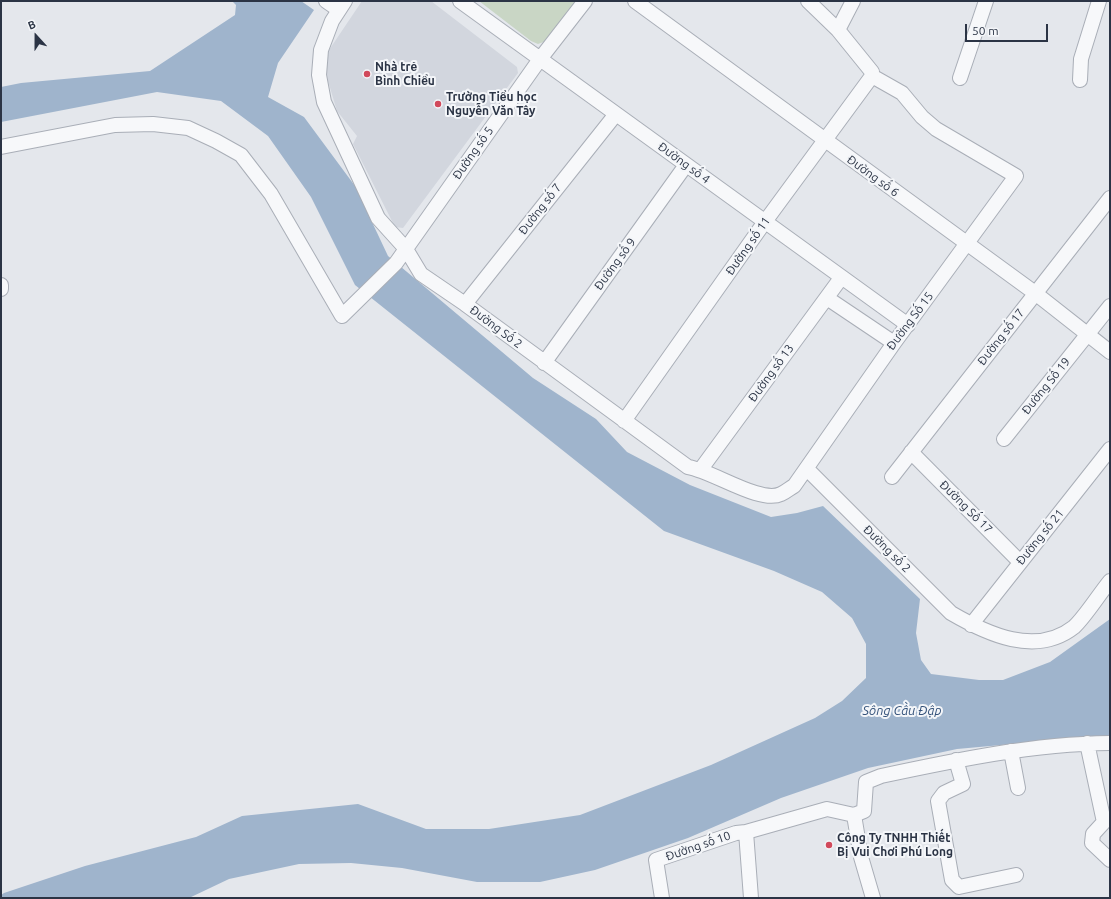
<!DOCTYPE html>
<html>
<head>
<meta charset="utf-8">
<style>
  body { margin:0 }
  #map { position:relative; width:1111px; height:899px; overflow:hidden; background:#e4e7ec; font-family:Ubuntu,sans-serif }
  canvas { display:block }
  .frame { position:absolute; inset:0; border:2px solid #2b3445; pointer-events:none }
  .north { position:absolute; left:16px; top:16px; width:40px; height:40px; -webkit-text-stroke:3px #f4f6f9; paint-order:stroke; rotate:339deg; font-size:11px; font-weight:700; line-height:16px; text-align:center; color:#2b3445 }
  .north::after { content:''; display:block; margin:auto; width:14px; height:18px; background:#2b3445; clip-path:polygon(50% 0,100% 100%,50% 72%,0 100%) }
  .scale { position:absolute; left:965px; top:24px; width:83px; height:18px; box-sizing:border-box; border:2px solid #2b3445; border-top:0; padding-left:5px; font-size:12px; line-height:14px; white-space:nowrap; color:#2b3445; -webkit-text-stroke:3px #f4f6f9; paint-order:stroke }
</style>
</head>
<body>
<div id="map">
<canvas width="1111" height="899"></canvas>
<div class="frame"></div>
<div class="north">B</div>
<div class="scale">50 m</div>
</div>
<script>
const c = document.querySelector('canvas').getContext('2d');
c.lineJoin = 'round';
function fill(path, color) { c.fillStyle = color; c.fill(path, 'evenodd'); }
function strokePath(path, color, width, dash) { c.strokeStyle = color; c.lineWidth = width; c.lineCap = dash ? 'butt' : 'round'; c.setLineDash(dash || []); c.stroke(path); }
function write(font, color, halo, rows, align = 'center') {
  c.font = font + ' Ubuntu,sans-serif'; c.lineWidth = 4; c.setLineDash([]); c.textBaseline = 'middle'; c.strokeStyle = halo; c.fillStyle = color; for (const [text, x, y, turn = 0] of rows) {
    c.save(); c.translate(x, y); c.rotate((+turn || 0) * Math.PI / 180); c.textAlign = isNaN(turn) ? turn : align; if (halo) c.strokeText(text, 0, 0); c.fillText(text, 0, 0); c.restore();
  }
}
fill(new Path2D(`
  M362,1H431L517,67L518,73L403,228L395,227L353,144L357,136L337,111L328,81L326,67L329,50Z`), '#d2d6de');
fill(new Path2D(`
  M479,1H577L546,41L538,44L531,41Z`), '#c9d6c5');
fill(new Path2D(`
  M232,1H301L314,10L278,63L268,97L304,117L355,186L388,256L533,378L596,419L627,452L690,485L771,517L797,513L823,506L920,599L916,633L921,660L931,674L979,680H1003L1050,662L1110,619V738H1079L957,749L868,768L781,798L688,838L595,870L540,882H477L402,868L351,863L299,864L229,879L189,898H1V895L4,893L85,866L196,837L242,816L358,804L426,829H489L580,815L711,765L815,718L842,701L866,678V644L852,618L822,592L774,571L664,531L355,285L311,197L268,136L221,101L157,92L1,122V87L21,83L150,71L235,15L236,5Z`), '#9fb4cc');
const minor = new Path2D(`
  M326,1L339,10
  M345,1L332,21L321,50L319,75L324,102L378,218L406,249L421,274L465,304L688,467C713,471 760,504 781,494C786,492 790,488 794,486L894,343L1016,176L936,129L922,117L902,93L872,76
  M460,1L908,325
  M635,1L1035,293L1110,352
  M838,30L853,1
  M960,78L986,1
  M1080,80L1081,59L1099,1
  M1,147L115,125L153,124L188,128L216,141L241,155L271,194L342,316L396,263L540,59L585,1
  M1,285V289
  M827,298L894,343
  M465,304L616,114
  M544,363L686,165
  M624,421L764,223L872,76V72L838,30L808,1
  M1004,439L1110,306
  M911,452L1020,562
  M701,469L841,278
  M807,469L951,613C987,634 1036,657 1074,627C1085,617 1100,593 1110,581
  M892,477L1110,198
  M971,625L1110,449
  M1087,743L1104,822L1093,834L1092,843L1110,860
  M1011,751L1018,788
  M956,760L963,784L944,793L938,801L952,880L959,887L1016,875
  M854,815L861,857L873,898
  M746,832L751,898
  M662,898L656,860L736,833L746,832L827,809L854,815L864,811L866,782L881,776C956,760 1032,744 1110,743`);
strokePath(minor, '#a9aeb7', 16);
strokePath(minor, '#f7f8fa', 14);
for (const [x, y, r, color] of [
  [367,74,4,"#d1495b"],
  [438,104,4,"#d1495b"],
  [829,845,4,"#d1495b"]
]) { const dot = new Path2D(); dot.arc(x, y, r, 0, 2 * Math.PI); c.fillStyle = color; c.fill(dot); strokePath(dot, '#f4f6f9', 1.5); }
write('bold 12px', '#2b3445', '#f4f6f9', [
  ["Nhà trẻ",375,67],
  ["Bình Chiểu",375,81],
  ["Trường Tiểu học",446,97],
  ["Nguyễn Văn Tây",446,111],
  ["Công Ty TNHH Thiết",837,838],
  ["Bị Vui Chơi Phú Long",837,852]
], 'left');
write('12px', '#2b3445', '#f4f6f9', [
  ["Đường số 5",473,153,-55],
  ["Đường số 4",684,163,36],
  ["Đường số 6",873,176,36],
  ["Đường số 7",540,209,-52],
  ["Đường số 11",748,246,-55],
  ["Đường số 9",615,264,-54],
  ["Đường Số 15",910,321,-53],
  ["Đường Số 2",496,327,37],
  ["Đường số 17",1001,337,-52],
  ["Đường số 13",771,373,-54],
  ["Đường Số 19",1046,386,-51],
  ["Đường Số 17",966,507,45],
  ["Đường số 21",1040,537,-51],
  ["Đường số 2",887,549,45],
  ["Đường số 10",698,846,-19]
]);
write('italic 13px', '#34527a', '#f4f6f9', [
  ["Sông Cầu Đập",902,711]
]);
</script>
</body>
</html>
